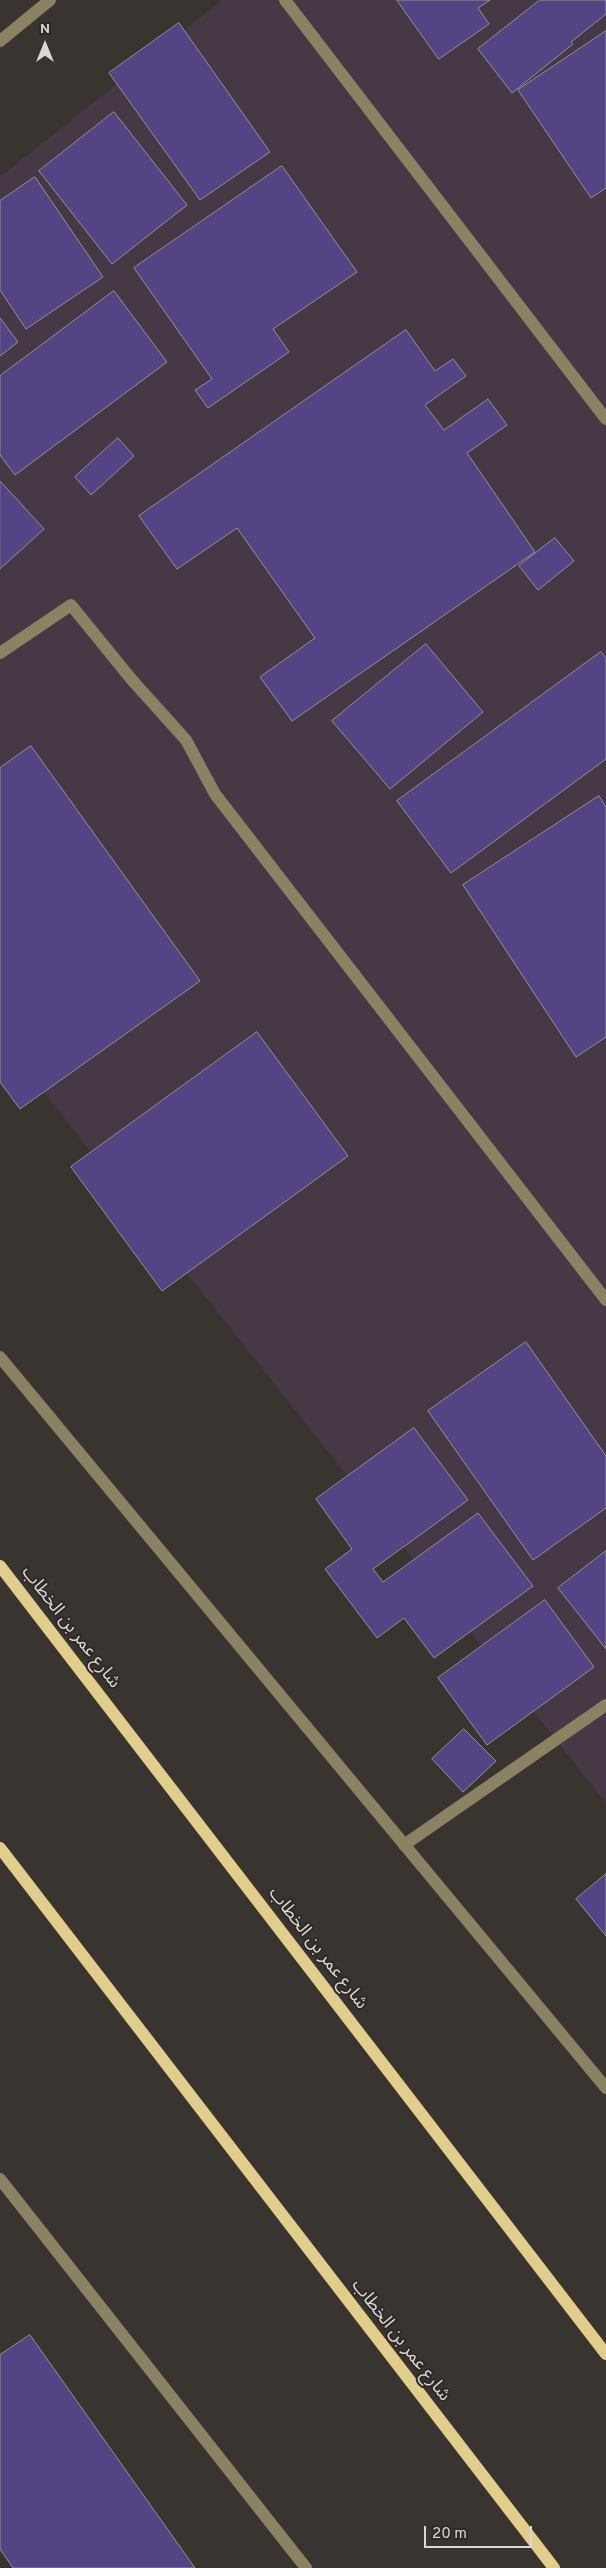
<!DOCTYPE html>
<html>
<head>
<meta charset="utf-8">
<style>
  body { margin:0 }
  #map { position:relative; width:606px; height:2568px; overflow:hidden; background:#3a3430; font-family:Overpass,sans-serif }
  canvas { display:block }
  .north { position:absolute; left:20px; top:20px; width:50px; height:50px; -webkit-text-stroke:4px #302a26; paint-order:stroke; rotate:0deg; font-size:14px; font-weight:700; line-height:20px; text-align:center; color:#dad7d4 }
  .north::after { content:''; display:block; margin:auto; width:18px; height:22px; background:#dad7d4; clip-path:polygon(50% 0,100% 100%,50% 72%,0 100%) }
  .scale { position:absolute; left:424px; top:2526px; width:108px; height:22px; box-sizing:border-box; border:2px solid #dad7d4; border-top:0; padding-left:6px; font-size:15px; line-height:18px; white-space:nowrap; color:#dad7d4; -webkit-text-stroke:4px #302a26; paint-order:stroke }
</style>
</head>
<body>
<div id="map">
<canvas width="606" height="2568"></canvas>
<div class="north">N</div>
<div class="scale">20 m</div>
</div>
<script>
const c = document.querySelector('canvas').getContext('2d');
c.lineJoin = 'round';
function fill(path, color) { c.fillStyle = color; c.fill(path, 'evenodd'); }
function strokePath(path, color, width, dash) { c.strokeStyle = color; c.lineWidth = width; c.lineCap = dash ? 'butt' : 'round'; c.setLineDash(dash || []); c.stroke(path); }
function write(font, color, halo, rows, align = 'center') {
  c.font = font + ' Overpass,"Noto Sans Arabic",sans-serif'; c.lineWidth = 4; c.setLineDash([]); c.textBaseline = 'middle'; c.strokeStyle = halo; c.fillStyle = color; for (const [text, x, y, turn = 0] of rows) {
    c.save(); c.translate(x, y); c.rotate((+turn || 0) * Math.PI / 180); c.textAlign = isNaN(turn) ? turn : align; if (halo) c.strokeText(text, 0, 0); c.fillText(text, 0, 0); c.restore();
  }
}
fill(new Path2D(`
  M222,0H606V1803L0,1037V177Z`), '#463845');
const building = new Path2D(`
  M397,0H490L478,8L489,24L439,59Z
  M540,0H606V14L571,42L573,44L512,93L478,49Z
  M179,23L270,152L200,200L109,73Z
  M606,31V188L591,198L518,90Z
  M114,112L187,205L112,264L39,171Z
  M282,166L357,272L273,329L289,352L208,408L195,390L212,379L134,268Z
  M35,177L103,277L26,329L0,290V201Z
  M114,291L167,362L15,475L0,455V376Z
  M0,318L18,342L0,356Z
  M406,330L435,371L453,359L466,376L425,405L444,430L488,399L507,425L467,453L535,552L292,721L260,677L315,638L237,528L177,569L139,516Z
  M118,438L134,456L91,495L75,477Z
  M0,481L44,529L0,569Z
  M555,538L574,561L538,590L519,566Z
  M426,644L483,712L390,789L332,721Z
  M601,652L606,658V759L451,873L397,801Z
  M31,746L200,981L20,1109L0,1082V768Z
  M599,796L606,807V1037L576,1057L463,885Z
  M257,1032L348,1156L162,1291L71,1167Z
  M526,1342L606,1456V1508L533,1560L428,1411Z
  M414,1428L468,1500L373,1569L383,1582L478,1513L533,1586L434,1658L404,1618L377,1638L325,1569L352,1549L316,1499Z
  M606,1551V1649L558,1588Z
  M545,1600L594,1667L487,1745L438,1678Z
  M464,1729L496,1761L463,1792L432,1759Z
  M606,1874V1936L576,1899Z
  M30,2335L195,2568H13L0,2549V2355Z`);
fill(building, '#544483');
strokePath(building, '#929199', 1);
strokePath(new Path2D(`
  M285,0L606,419
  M0,41L50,0
  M0,653L71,605L132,680L186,740L215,794L606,1300
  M0,1357L606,2088
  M404,1845L606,1705
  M0,2179L306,2568`), '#8b8263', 12);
strokePath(new Path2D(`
  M0,1566L606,2354
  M0,1848L554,2568`), '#e1ce8c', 12);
write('18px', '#dad7d4', '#302a26', [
  ["شارع عمر بن الخطاب",70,1628,52],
  ["شارع عمر بن الخطاب",317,1949,52],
  ["شارع عمر بن الخطاب",400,2341,52]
]);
</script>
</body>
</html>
